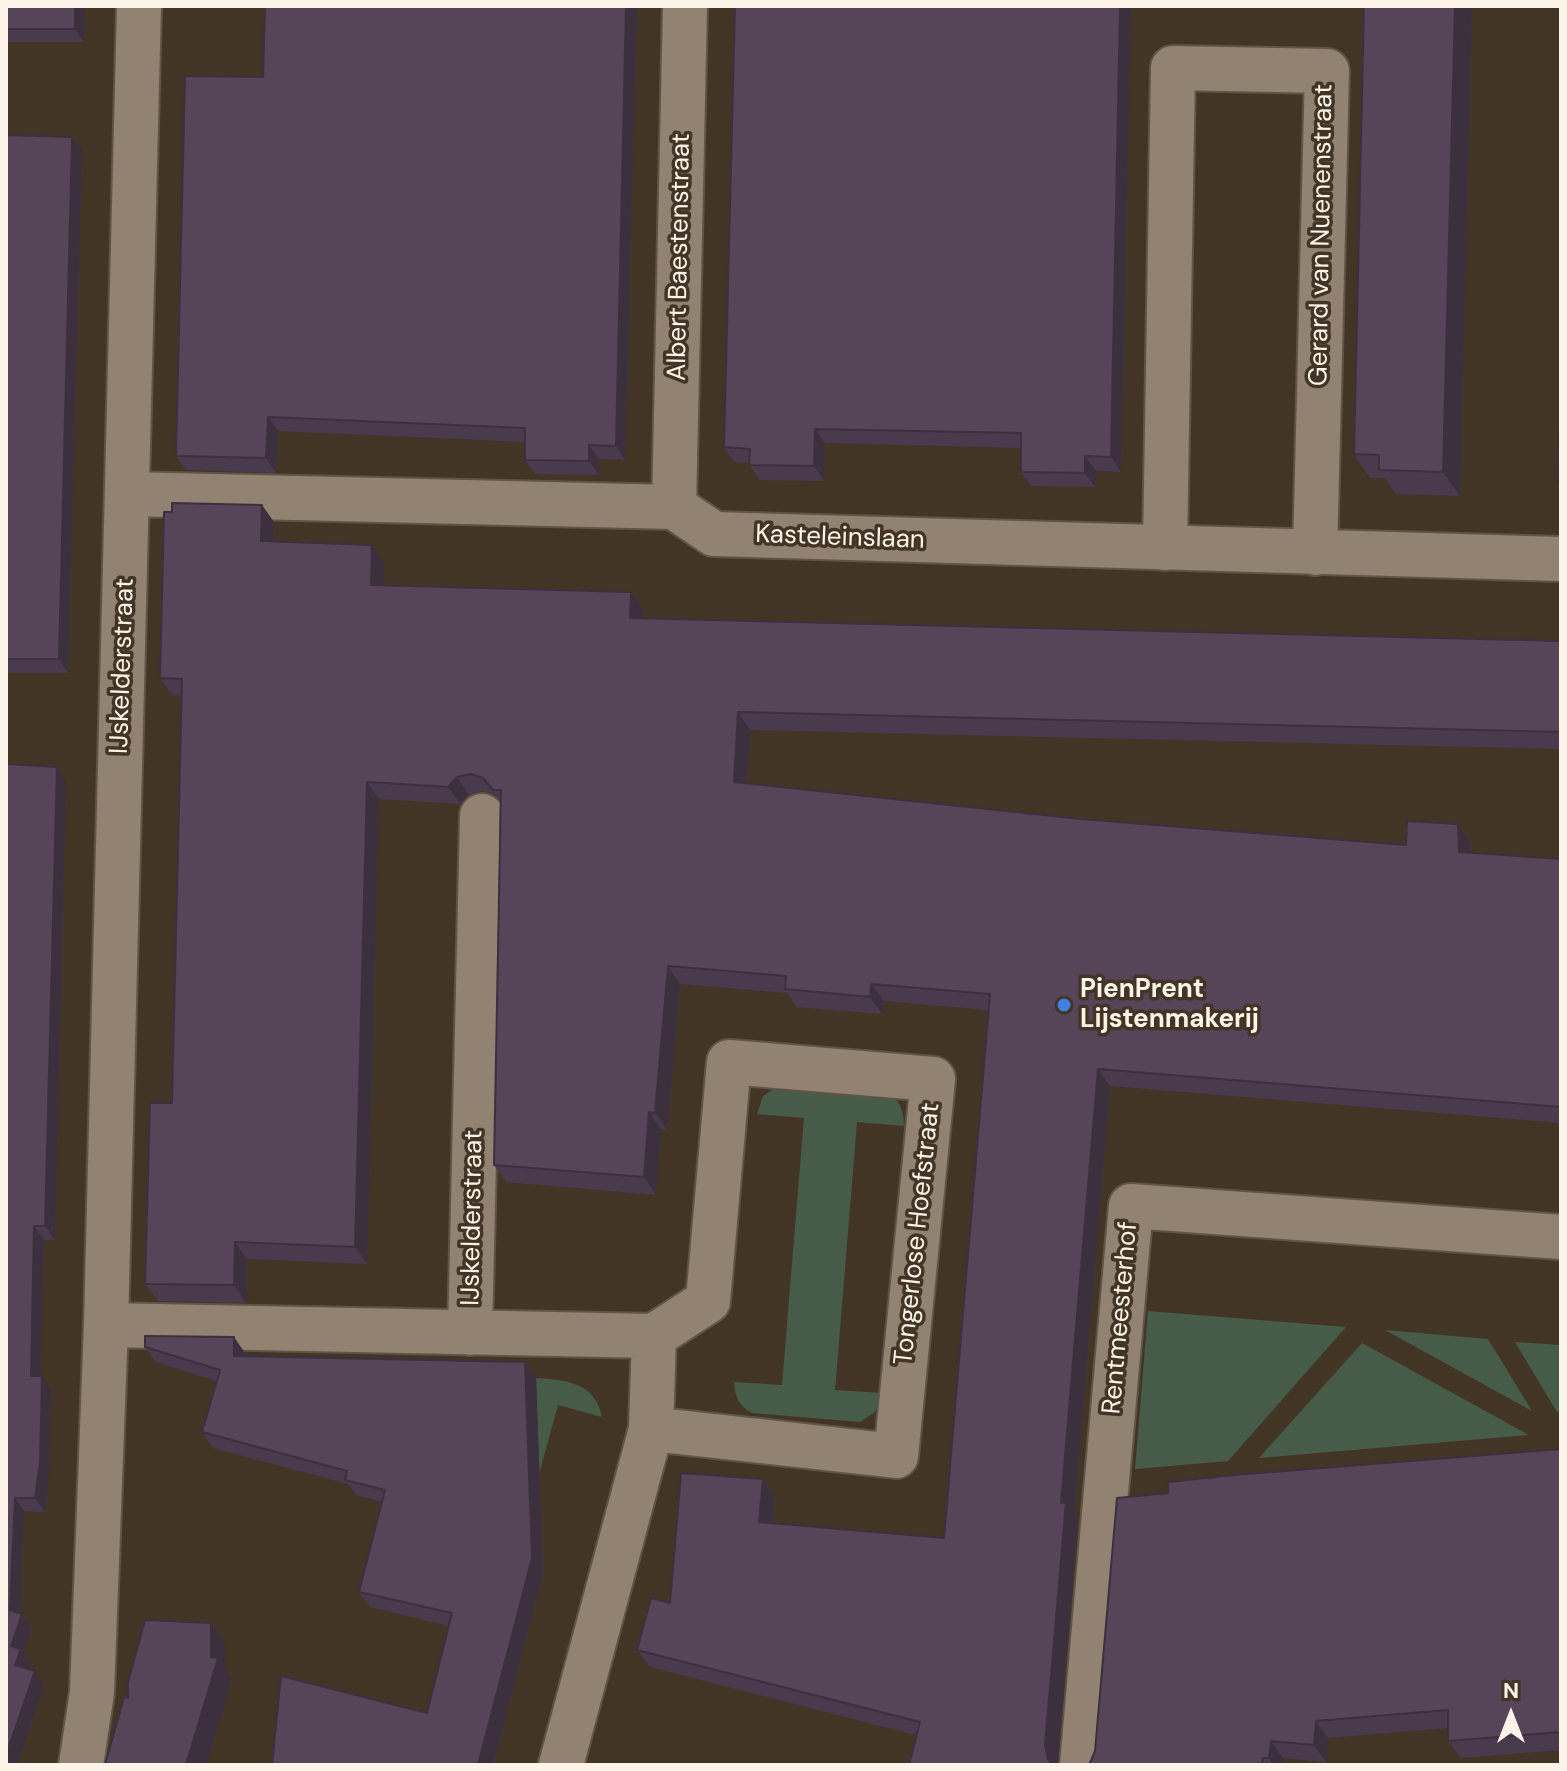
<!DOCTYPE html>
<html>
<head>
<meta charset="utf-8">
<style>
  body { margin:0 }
  #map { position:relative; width:1567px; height:1771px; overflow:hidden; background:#433526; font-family:"DM Sans",sans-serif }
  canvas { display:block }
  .frame { position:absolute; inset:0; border:8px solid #fcf3e9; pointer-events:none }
  .north { position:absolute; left:1471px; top:1675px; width:80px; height:80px; -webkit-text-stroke:6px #433526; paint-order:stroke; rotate:0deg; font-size:22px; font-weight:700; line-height:32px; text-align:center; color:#fcf3e9 }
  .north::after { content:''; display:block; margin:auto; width:28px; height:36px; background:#fcf3e9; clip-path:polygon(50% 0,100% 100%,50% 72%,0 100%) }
</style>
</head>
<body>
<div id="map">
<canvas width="1567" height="1771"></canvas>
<div class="frame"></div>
<div class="north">N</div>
</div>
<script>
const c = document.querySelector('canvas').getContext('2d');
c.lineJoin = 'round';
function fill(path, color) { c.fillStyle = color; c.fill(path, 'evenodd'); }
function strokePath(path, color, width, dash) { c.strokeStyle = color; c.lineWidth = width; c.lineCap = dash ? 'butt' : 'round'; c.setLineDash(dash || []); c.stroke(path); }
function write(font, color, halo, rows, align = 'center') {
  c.font = font + ' "DM Sans",sans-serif'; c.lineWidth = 7; c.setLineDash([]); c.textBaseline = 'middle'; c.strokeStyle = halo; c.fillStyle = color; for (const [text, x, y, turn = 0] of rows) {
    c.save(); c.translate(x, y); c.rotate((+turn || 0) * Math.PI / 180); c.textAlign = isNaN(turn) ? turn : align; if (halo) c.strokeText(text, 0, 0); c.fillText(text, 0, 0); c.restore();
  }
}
fill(new Path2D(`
  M780,1085C803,1087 869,1087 888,1094C901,1100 904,1114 904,1126L857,1122L835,1390L882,1393L875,1412L860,1422L752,1413C739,1406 735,1397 734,1382L782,1385L804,1118L757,1114L763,1096Z
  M1148,1311L1346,1327L1228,1461L1135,1469Z
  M1385,1330L1488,1339L1532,1411Z
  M1515,1342L1561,1345V1410L1557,1412Z
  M1362,1343L1529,1435L1259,1458Z
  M536,1378C566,1380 595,1382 602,1417L558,1405L539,1474Z`), '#475c48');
const minor = new Path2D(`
  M128,494L674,507L714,534L1561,559
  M674,507L685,6
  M1165,548L1173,68L1327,71L1315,553
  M106,1325L654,1336
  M470,1333L482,816
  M651,1429L896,1456L933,1079L729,1062L708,1301L654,1336
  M81,1765L92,1692L106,1325L139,6
  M561,1765L651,1429L654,1336
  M1082,1765L1131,1206L1561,1237`);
strokePath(minor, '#605447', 48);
strokePath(minor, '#928271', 44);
fill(new Path2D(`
  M6,6H85L84,42H6Z
  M637,6L625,460L599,459V475L535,474L525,460V442L278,431L276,473L186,470L176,456L263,77Z
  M1131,6L1121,472L1096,471L1095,487L1031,486L1021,472V448L825,443L824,481L760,480L749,465L750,463L734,462L724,447Z
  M1364,6H1472L1460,496L1396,494L1385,478H1370L1354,454Z
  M6,135L82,151L68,673H6Z
  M274,522V541L384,563L383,585L631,592L643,609V618L1561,641V749L750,730L747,783L1081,819L1406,845L1470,842L1471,852L1561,859V855V1123L1110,1086L1074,1513L1078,1519L1058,1765H909L916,1735L650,1667L637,1650L670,1603L763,1479L775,1496L773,1523L944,1538L988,1010L884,1001L882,1014L797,1007L787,993L680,984L667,1130L661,1129L656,1195L506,1182L494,1165L500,802L496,795L483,791L469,795L460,804L379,799L367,1264L247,1259L246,1303L158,1301L145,1284L172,1103L181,696L172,695L160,678Z
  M6,764L57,767L66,781L55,1240H44L40,1376L51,1390L49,1476L45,1512L24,1511L20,1613L22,1614L32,1628L23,1652L31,1663L28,1669L44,1685L17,1765H6Z
  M145,1347L245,1353V1356L525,1362L536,1378L543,1573L493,1765H272L427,1713L449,1626L370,1607L359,1592L382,1502L356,1495L348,1484L213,1448L202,1432L216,1381L156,1362Z
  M1561,1449V1750L1461,1758L1448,1741V1728L1328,1738L1326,1762L1283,1758L1282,1765H1087L1090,1763L1095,1751L1168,1493Z`), '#4a3a4d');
fill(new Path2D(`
  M75,6H85L84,42L75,29Z
  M626,6H637L625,460L616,446Z
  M1120,6H1131L1121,472L1111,457Z
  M1455,6H1472L1460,496L1443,472Z
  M72,137L82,151L68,673L59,659Z
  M268,417L278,431L276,473L266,458Z
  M815,429L825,443L824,481L814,466Z
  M589,445L599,459V475L589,461Z
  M1085,456L1096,471L1095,487L1085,473Z
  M262,505L274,522L273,558L261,541Z
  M372,545L384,563L383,602L371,585Z
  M631,592L643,609V636L630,618Z
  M738,712L750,730L746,799L734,782Z
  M57,767L66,781L55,1240L45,1226Z
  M457,777L469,795L460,804L448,787Z
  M367,782L379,799L367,1264L355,1247Z
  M1458,824L1470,842L1472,869L1459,852Z
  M668,966L680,984L667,1130L655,1113Z
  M871,984L884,1001L882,1014L870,997Z
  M1098,1069L1110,1086L1074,1513L1078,1519L1058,1765H1052L1048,1759L1045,1745L1061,1503Z
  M649,1112L661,1129L656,1195L644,1177Z
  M34,1226L44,1240L40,1390L31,1376Z
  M235,1242L247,1259L246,1303L234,1285Z
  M234,1337L245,1353V1372L234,1356Z
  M525,1362L536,1378L543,1573L493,1765H478Z
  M42,1376L51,1390L49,1476L45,1512L35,1498Z
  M763,1479L775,1496L771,1539L759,1522Z
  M15,1498L24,1511L20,1622L22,1614L32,1628L23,1652L31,1663L25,1679L15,1665L11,1646L10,1610Z
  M211,1623L225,1643V1669L232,1679L206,1765H186L211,1657Z
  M35,1671L44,1685L17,1765H6V1755Z
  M1316,1721L1328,1738L1326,1762L1314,1745Z
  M1271,1741L1283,1758L1282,1765H1274L1269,1758Z`), '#3c303e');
const building = new Path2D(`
  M6,6H75V29H6Z
  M265,6H626L616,446L589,445V461L525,460V428L268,417L266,458L176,456L185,76L263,77Z
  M735,6H1120L1111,457L1085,456V473L1021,472V433L815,429L814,466L749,465L750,449L724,447Z
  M1364,6H1455L1443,472L1379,470V455L1354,454Z
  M6,135L72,137L59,659H6Z
  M1561,365V484H1558Z
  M172,503L262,505L261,541L372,545L371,585L631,592L630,618L1561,641V732L738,712L734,782L1081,819L1406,845L1407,821L1458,824L1459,852L1561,859V855V1107L1098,1069L1061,1503L1066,1502L1045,1745L1048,1759L1053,1765H909L920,1722L637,1650L651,1598L670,1603L681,1473L763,1479L759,1522L944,1538L990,994L871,984L870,997L785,989L786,976L668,966L655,1113L649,1112L644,1177L494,1165L501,790H493L483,778L471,774L457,777L448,787L367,782L355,1247L235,1242L234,1285L145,1284L150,1103H172L182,679L160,678L164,512H172Z
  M6,764L57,767L45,1226H34L31,1376H42L40,1463L35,1498H15L10,1610L22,1614L11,1646L21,1649L15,1665L35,1671L6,1755Z
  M145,1336L234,1337V1356L525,1362L532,1558L478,1765H272L281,1676L427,1713L452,1613L359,1592L385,1490L345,1480L347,1471L202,1432L220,1370L145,1347Z
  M1561,1449V1732L1448,1741V1710L1316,1721L1314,1745L1271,1741L1269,1758H1263L1262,1765H1087L1090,1763L1095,1751L1117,1498L1168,1493V1482L1234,1475Z
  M145,1620L211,1623V1657L218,1658L186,1765H105L124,1697L128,1698V1682Z`);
fill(building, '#564459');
strokePath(building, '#3c303e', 2);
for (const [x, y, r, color] of [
  [1064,1005,8,"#3f7fe0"]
]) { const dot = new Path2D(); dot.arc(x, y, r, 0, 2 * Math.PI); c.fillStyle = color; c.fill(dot); strokePath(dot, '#433526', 3); }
write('26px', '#fcf3e9', '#433526', [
  ["Gerard van Nuenenstraat",1322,235,-89],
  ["Albert Baestenstraat",680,257,-89],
  ["Kasteleinslaan",840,538,2],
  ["IJskelderstraat",123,666,-88],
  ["IJskelderstraat",473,1218,-89],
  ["Tongerlose Hoefstraat",918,1234,-84],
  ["Rentmeesterhof",1121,1318,-85]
]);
write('bold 26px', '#fcf3e9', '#433526', [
  ["PienPrent",1080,990],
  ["Lijstenmakerij",1080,1020]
], 'left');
</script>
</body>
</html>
